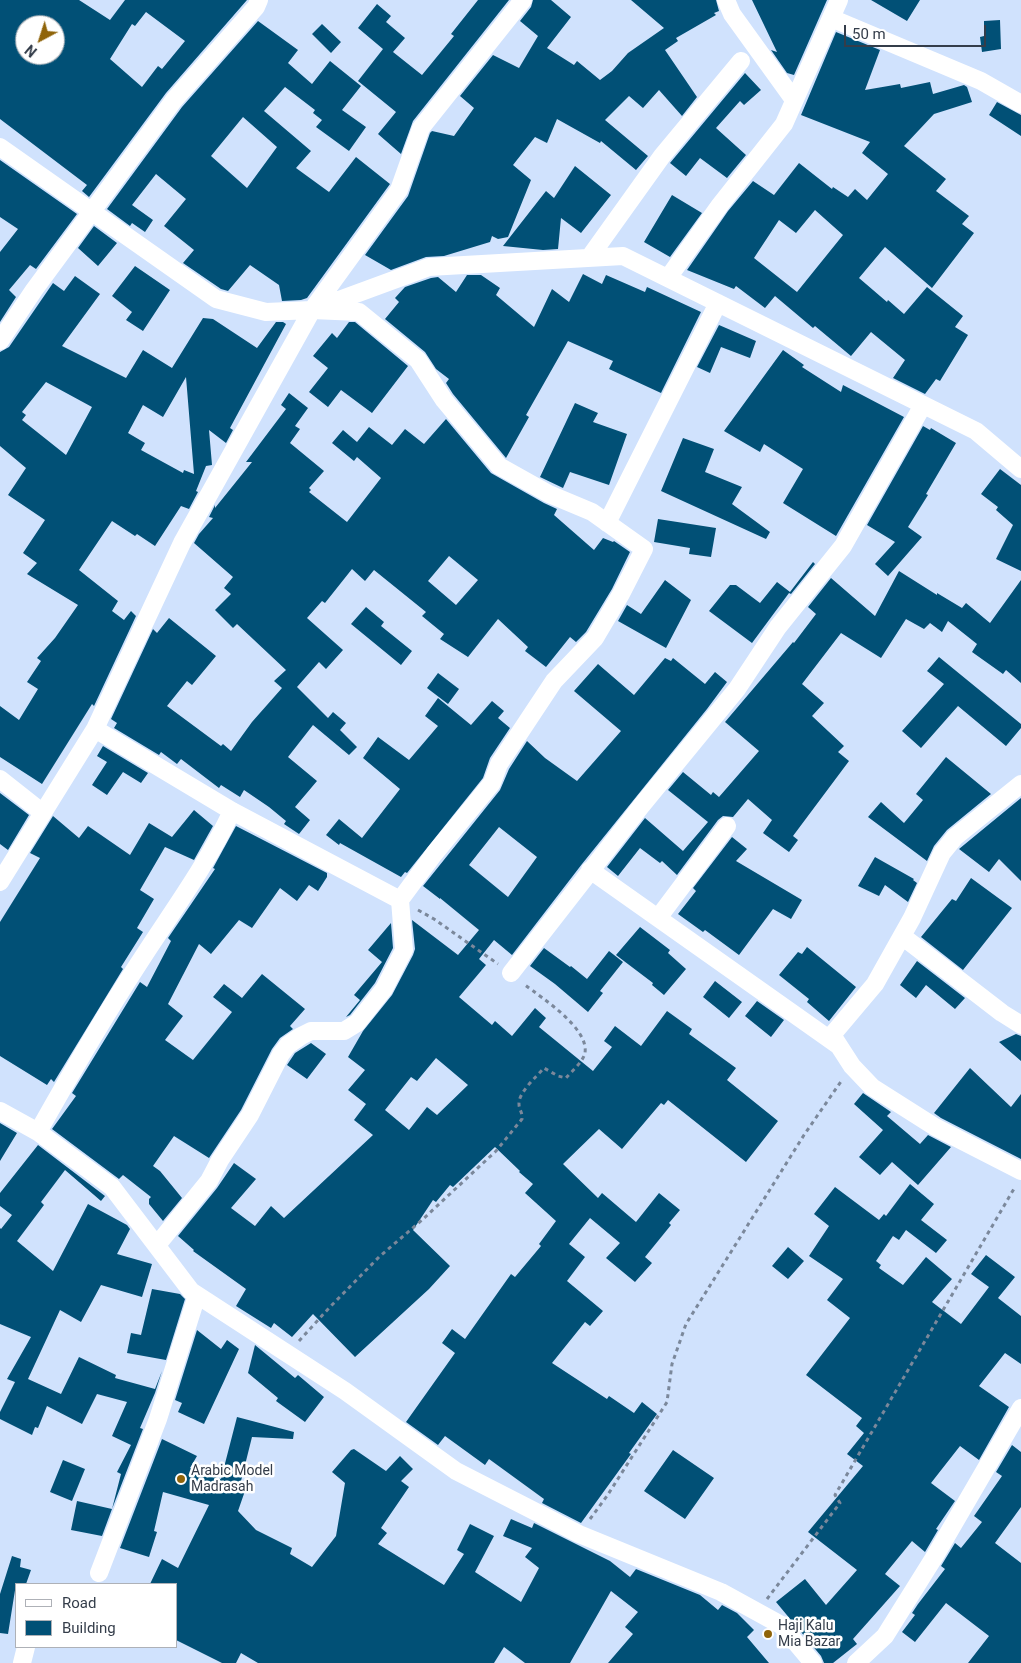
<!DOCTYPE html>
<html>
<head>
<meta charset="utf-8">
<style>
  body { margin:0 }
  #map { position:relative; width:1021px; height:1663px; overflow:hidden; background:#d0e2fd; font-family:Roboto,sans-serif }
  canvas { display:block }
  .legend { position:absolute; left:15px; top:1583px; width:162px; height:65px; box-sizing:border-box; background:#fff; border:1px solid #aeb1b7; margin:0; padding:6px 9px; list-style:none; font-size:15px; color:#343d4a }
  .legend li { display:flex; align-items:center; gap:10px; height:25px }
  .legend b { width:25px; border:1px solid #aeb1b7 }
  .north { position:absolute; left:15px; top:15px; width:50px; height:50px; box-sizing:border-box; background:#fff; border:1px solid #aeb1b7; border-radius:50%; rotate:220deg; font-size:14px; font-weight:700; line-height:20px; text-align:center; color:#343d4a }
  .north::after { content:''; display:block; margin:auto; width:18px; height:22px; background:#8f640a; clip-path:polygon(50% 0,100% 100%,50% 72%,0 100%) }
  .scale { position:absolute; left:844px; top:25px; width:142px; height:22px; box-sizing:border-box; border:2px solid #343d4a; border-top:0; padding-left:6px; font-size:15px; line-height:18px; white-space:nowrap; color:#343d4a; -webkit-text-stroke:4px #fff; paint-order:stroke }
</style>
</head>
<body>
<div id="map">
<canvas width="1021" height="1663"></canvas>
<ul class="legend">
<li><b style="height:6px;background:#fff"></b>Road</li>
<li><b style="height:14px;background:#015076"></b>Building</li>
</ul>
<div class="north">N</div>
<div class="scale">50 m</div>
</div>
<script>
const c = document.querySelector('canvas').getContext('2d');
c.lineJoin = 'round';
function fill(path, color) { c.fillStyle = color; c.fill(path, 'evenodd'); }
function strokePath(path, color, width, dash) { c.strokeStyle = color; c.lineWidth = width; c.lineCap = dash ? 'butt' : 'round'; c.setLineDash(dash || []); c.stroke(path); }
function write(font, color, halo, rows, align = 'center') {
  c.font = font + ' Roboto,sans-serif'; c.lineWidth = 5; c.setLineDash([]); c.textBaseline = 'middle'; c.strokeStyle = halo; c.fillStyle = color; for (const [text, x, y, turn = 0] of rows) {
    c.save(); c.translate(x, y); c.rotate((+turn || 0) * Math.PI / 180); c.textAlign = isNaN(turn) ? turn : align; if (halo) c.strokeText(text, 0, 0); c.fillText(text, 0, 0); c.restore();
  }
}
fill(new Path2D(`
  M0,0H79L110,20L125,0H247L166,93L89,197L82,191L87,185L0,119ZM146,12L185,41L162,69L158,66L142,87L110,59L132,24L135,26ZM25,25H55V55H25Z
  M478,0H509L413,121L401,154L378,134L396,112L358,81L383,49L358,28L377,4L391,16L386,22L405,38L393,52L422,75L454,36L451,34Z
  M533,0H551L571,17L547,48L574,65L577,61L600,80L612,71L628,53L664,28L631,0H716L719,11L714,13L716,15L676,38L678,41L665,50L697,97L682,116L659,90L643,108L629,96L605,120L648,156L636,170L601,141L600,143L557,119L547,143L535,137L513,165L531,180L508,237L498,239L492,236L490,242L444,256L426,257L391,270L365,255L408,196L430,133L432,131L454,136L474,108L460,96L493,55L519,68L538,36L520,21L531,7Z
  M752,0H827L794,75L787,73L771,50L777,52Z
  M871,0H920L907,21Z
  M1000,20L1001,49L982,52L980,37L984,36V21Z
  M258,21L298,50L288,63L312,84L330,61L361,86L342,110L366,127L349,151L316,127L322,120L313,113L315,110L285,87L264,111L311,151L296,168L329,192L356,157L390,184L307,298L301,300L282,301L279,285L250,265L228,291L221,289L183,263L194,250L164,226L186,199L156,174L132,205L153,220L145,232L132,223L130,226L107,209L182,107ZM243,117L277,147L247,188L211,156Z
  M322,24L341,42L331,53L312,34Z
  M836,32L880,50L865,90L900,84L901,88L930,82L933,94L964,85L967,87L972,102L934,114L904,146L946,179L936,191L969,216L962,224L974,233L932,288L885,247L859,278L887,302L888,300L904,314L927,287L963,316L955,327L968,335L940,381L936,379L925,394L893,378L905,360L871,332L851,356L815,326L813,328L775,296L765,308L736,286L734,289L687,270L728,211L753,181L774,195L799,163L832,189L833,187L848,197L855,189L867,200L888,174L862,153L870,142L801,115ZM815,210L843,235L797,292L754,258L779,220L796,233Z
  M745,73L761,90L744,105L740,101L716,128L746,155L727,178L700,158L686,176L670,163Z
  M997,102L1021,115V136L989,115Z
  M0,160L77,214L36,269L30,265L9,290L16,297L0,322V252L18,229L0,217Z
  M575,166L611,195L581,233L561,218L558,249L543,250L503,246L546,191L554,198Z
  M672,195L702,213L670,257L644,242Z
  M94,226L117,243L98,266L78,248Z
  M135,266L170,290L143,331L126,320L132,312L112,296Z
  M583,274L602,284L606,275L645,292L647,287L701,312L661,393L609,369L613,361L568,341L526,415L529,417L506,458L453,394L446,383L449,379L436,369L425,352L385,319L399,302L395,298L405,287L431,278L438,277L456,292L467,275H481L500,288L496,295L534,327L552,289L569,302Z
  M75,276L100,294L62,346L126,378L143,350L172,368L203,318L213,319L257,348L276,322H283L286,324L230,428L233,430L226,443L209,430L212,465L206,466L196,491L198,492L189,509L181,506L155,546L137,534L135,536L112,521L79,570L118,601L112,611L124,620L131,611L136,616L94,706L92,704L42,784L0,757V706L19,720L38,689L27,682L41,661L37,658L55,638L78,605L27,574L37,563L23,553L45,520L8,495L26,468L0,446V352L9,347L53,283L64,291ZM186,377L194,474L184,470L183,473L141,450L145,443L128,433L143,405L163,417ZM46,382L92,407L66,455L22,420L26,415L22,412Z
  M349,322H355L408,366L372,413L341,390L328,407L309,392L328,368L313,356L332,333L337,338Z
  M719,325L756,341L750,358L721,347L710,373L697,367Z
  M783,350L804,365L802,367L841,392L843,385L904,417L836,536L783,503L803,469L764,444L760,452L724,431Z
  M289,393L308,408L295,426L300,429L290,443L324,471L309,488L311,490L309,492L347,522L381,478L357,457L354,461L332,443L343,430L357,442L369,427L392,445L405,429L424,444L446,419L491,473L544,503L557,509L554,515L594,550L603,538L613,542L614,541L630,552L612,589L586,632L576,642L570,637L546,667L525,651L528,647L498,619L468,657L440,639L444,634L422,616L426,612L374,570L365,581L352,569L325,603L322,601L307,618L343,650L326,669L319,662L297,687L328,718L333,712L346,723L340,730L357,747L349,755L313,725L288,757L317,781L295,807L310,820L299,834L284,824L286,821L269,807L244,790L240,797L221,785L219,788L181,759L177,764L161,752L159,755L114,728L117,723L111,719L153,629L157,633L169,618L216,656L192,685L187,681L167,706L221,746L223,744L231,751L252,722L282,688L274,681L286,670L237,624L233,628L215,610L231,594L224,588L233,577L194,543L199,534L213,518L209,517L215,505V508L252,462H246L286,409L281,405ZM449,556L478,580L456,605L428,581Z
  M575,403L598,413L593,422L627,434L609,485L570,472L563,488L540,477Z
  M923,426L930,430L931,428L956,443L926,494L928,495L908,527L922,537L888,576L875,564L895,542L867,525Z
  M683,438L714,449L705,472L742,487L732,504L770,532L766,539L661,491Z
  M1000,469L1021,485V571L996,559L1013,525L996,510L998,507L981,494Z
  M658,519L716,528L711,557L689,554L690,548L654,542Z
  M813,562L815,564L791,594L789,593L752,643L709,611L730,585H736L760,603L777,582L790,592Z
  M899,571L937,595V593L962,608L966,603L990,623L1021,580V683L1006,670L1003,674L972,652L977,644L948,621L942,632L930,623L924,629L906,619L881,658L841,633L802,684L824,703L812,716L844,746L838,752L849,761L793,836L798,840L789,852L763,833L772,820L748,799L733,817L723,816L718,820L677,875L662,861L660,863L640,848L618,876L607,867L645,818L683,851L708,822L668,790L683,772L711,795L713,792L719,797L759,751L725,722L793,642L794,643L816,614L808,607L831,578L875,616Z
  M665,580L691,600L666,648L618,621L627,605L641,614Z
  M366,607L384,622L381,626L412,651L401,665L351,624Z
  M939,657L1021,724V728L1006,746L958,706L921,748L902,731L944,684L927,671Z
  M665,658L671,661L673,658L705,684L715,672L727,682L707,709L582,864L512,955L494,940L479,959L486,965L459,997L492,1025L495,1021L512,1036L535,1008L546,1018L539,1027L593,1071L612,1047L604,1041L615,1026L641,1046L667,1011L692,1029L689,1034L736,1068L727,1080L778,1121L746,1162L668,1100L664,1105L661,1103L622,1149L599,1129L563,1164L598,1198L602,1193L636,1222L659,1193L680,1210L669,1223L671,1225L645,1257L652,1263L635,1282L606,1258L620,1243L590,1218L569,1244L585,1257L567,1281L603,1311L590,1326L585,1322L552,1363L607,1399L609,1396L634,1413L642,1402L657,1414L629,1453L631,1454L581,1523L542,1503L544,1499L489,1459L485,1465L445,1436L438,1445L406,1422L455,1353L442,1343L452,1329L465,1339L511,1274L515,1277L541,1246L539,1244L556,1221L525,1193L533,1184L519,1172L520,1171L495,1147L453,1187L450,1185L436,1202L433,1200L413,1230L450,1266L429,1289L355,1357L313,1314L292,1337L274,1323L271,1328L236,1306L246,1289L193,1251L194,1250L178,1236L217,1188L234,1163L256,1179L231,1208L255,1226L271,1206L284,1218L373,1135L354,1120L366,1104L348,1090L365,1070L348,1057L363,1031L392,995L413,955L415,949L412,920L458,955L479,930L440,898V899L423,886L500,790L509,769L527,741L545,758L577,781L621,731L574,691L598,664L634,695ZM499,827L537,857L508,897L469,865ZM436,1058L468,1085L437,1115L427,1107L409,1130L385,1110L411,1077L417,1081Z
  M438,673L459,689L448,704L427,688Z
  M438,698L471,725L492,701L504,711L498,718L510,728L490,758L483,778L407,873L405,872L401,877L340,843L339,845L326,835L339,819L362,838L400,789L363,758L378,737L409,760L438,726L425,716Z
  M103,746L148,773L141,783L123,772L107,795L92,785L107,762L97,756Z
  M946,757L991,794L947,830L934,846L927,861L868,817L881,802L904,823L923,800L916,794Z
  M0,793L29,815L8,850L0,844Z
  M1021,798V881L999,859L989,872L959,849Z
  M194,810L213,826L194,860L165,847L140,890L154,899L137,928L143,932L121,967L123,969L54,1082L51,1079L47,1085L0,1056V922L40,858L30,853L53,816L79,838L88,826L130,855L149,823L172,837Z
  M236,826L327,873V877L318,891L309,885L297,901L280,888L252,928L239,920L211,954L199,944L168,1004L183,1016L165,1040L193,1060L232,1012L213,997L224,984L242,998L262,974L305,1009L290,1026L293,1029L280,1038L272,1049L241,1110L209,1158L174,1136L153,1166L160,1171L182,1198L163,1221L149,1204V1199L151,1197L123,1175L119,1179L52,1129L76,1096L72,1093L140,982L147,987L171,941L168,938L215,869L213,868Z
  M732,837L747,849L736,861L802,900L791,919L773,909L739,955L705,930L703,932L678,914L696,891L693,888Z
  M875,857L914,879L913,880L917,883L908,902L885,885L879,896L858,886Z
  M971,878L1012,908L963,970L921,937L952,899L956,901Z
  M391,923L393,948L375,983L350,1015L346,1017L360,1000L354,995L382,962L368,950Z
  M640,927L670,950L668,953L686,969L664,995L652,985L653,983L616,955Z
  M807,947L856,987L829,1021L807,1002L809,999L779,975L798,952L802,954Z
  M544,948L570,967L571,966L587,979L609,951L623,962L600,991L603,993L588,1012L555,984L530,966Z
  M917,961L965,998L955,1009L926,985L916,998L900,985Z
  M715,981L742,1002L729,1018L703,997Z
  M757,1001L784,1020L771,1037L745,1016Z
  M1016,1034L1021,1036V1061L999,1042Z
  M311,1043L326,1054L307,1079L287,1065L295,1053Z
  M970,1068L1011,1107L1021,1094V1159L941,1118L934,1113Z
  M863,1093L891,1112L887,1116L920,1144L928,1135L951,1147L918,1185L892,1162L880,1175L859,1157L883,1130L854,1104Z
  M0,1123L17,1133L0,1161Z
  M38,1145L105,1196L101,1201L65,1170L41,1202L44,1205L17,1241L53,1271L88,1204L127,1225L130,1229L117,1254L152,1264L142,1297L101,1285L81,1322L60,1310L28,1379L61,1394L79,1357L116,1375L115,1378L155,1389L162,1371L155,1393L140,1428L143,1429L112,1509L121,1474L117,1472L131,1445L112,1436L127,1402L97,1394L82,1424L47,1406L38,1428L35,1427L32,1435L0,1419V1412L15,1382L7,1379L31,1337L0,1324V1228L1,1229L12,1215L0,1206V1193Z
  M910,1184L934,1204L921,1220L947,1240L936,1253L906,1230L899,1240L893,1236L876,1261L881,1265L879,1268L903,1285L926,1257L952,1279L932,1302L961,1324L989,1287L971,1274L986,1255L1015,1277L998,1298L1021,1316V1364L1005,1353L979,1386L1009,1407L979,1460L960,1446L931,1483L955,1501L936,1529L938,1530L925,1552L912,1541L885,1574L900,1586L853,1639L857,1644L833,1663H824L821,1656L776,1602L805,1579L826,1605L857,1570L808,1532L863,1466L847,1454L864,1433L856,1426L862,1418L806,1375L850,1318L827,1300L843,1279L809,1256L829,1226L814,1214L835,1187L879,1220L884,1214L886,1216Z
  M788,1247L804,1261L788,1279L772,1266Z
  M152,1289L180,1294L185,1299L166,1360L127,1353L131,1333L141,1335Z
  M197,1330L221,1349L227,1340L239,1349L204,1424L178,1412L182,1403L175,1400Z
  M255,1345L295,1378L298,1375L324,1397L305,1422L276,1401L278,1398L248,1373Z
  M237,1417L294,1432L293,1439L252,1437L240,1485L246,1488L238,1511L256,1530L292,1548L290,1554L312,1567L336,1536L345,1483L332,1472L351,1450L354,1449L386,1471L400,1456L413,1469L401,1481L409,1487L381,1528L387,1533L378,1544L444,1585L464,1554L457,1550L470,1524L494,1536L475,1572L521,1602L539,1568L525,1557L532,1548L503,1536L511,1519L532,1528L534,1523L610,1561L630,1577L636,1569L700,1595L718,1610L722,1605L737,1613L754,1630L747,1637L769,1663H608L633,1634L625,1627L638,1612L611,1591L570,1663H525L504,1647L494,1663H258L241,1653L236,1663H222L176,1640V1584H150L162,1559L178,1568L209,1505L163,1492L154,1531L157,1532L149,1557L120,1548L162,1439L197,1456L190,1468L221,1479Z
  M1012,1445L1021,1452V1507L995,1543L1021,1563V1663H968L989,1636L946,1603L915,1642L902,1632L915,1615L912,1613L918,1604L945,1569L941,1566L955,1543L961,1548L982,1522L974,1516L1002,1476L996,1472Z
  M673,1450L714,1478L685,1519L644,1491Z
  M63,1460L85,1469L72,1501L50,1492Z
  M77,1501L112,1509L102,1536L71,1530Z
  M12,1556L21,1559L20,1567L31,1570L26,1584H16L8,1634L0,1633V1594Z`), '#015076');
strokePath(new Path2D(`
  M418,910L434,919L498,964
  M299,1341L329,1308L379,1257L422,1220L496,1151L522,1119C523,1113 519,1110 519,1104C518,1093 537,1076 544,1068L558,1076L566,1078C571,1072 583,1062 585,1053C589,1028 542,998 525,985
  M590,1519L607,1496L667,1402L672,1364L686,1324L804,1135L842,1080
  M767,1599L840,1503L835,1495L1015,1187`), '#7b889b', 3, [4, 4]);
strokePath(new Path2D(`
  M726,0L732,14L794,100
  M831,18L981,81L1021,104
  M0,147L216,299L266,312L312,310L429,267L623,256L976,431L1021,469
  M589,258L662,156L741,61
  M668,278L720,205L784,124L839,0
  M0,341L34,290L174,100L256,7L259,0
  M607,523L718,303
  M95,729L232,811L400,900
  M0,779L43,813
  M1021,784L955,837L942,853L912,918L875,984L832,1035L852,1066L872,1087L935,1127L1021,1171
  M590,870L839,1046
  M0,882L95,729L182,543L312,310L399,190L421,128L523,0
  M658,918L727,826
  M902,936L1002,1013L1021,1025
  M511,973L642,805L737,689L778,627L843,546L923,405
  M0,1111L38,1132L112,1187L191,1291L345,1391L456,1471L579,1534L721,1592L781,1625L813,1663
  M38,1132C70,1075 103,1018 139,963C171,913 207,865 232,811
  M157,1245L209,1181L220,1160L250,1115L281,1054L288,1045L301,1036L311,1031H344L357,1023L384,989L404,950L400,900L434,854L492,783L499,764L554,681L595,638L621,594L644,549L592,512L549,494L499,466L444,400L418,360L359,312L312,310
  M99,1573L158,1419L197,1295
  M22,1663L26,1647
  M856,1663L885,1636L935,1556L1021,1408`), '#fff', 18);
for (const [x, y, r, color] of [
  [181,1479,5,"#8f640a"],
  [768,1634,5,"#8f640a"]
]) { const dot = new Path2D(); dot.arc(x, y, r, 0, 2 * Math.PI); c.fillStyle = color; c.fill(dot); strokePath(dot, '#fff', 2); }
write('14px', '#343d4a', '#fff', [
  ["Arabic Model",191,1471],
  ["Madrasah",191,1487],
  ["Haji Kalu",778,1626],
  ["Mia Bazar",778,1642]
], 'left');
</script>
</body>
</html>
